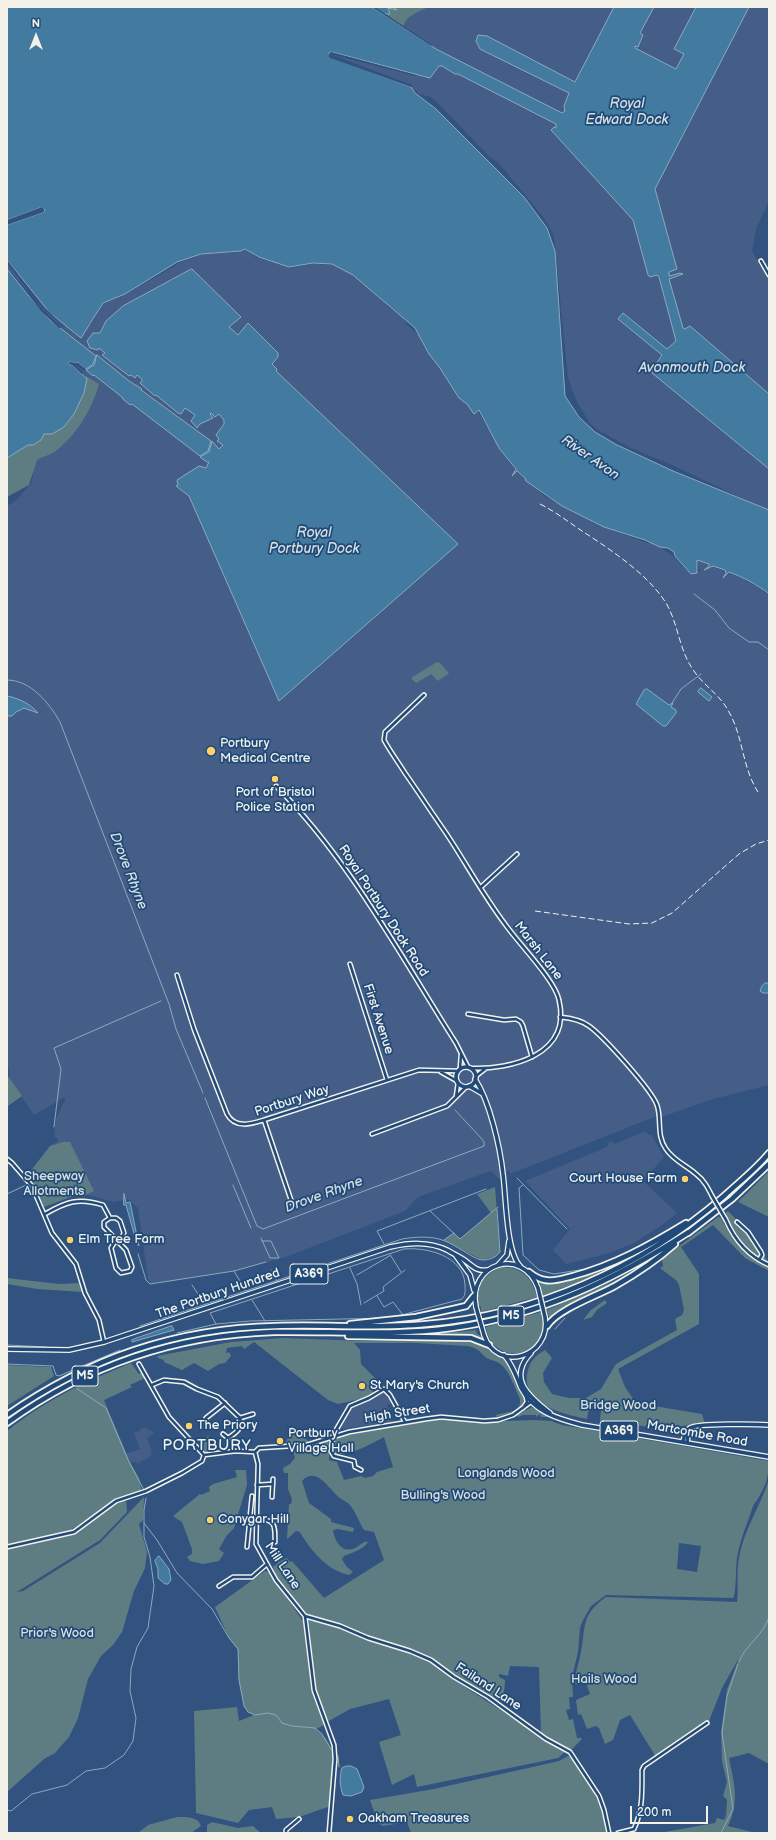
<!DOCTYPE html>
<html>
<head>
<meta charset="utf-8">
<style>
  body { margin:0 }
  #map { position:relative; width:776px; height:1840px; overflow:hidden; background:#325380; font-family:"Balsamiq Sans",sans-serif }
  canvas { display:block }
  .frame { position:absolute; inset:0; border:8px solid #f4f1e8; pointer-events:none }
  .north { position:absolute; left:16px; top:16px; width:40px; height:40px; -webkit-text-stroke:3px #1f4a7a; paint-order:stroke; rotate:0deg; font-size:11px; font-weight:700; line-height:16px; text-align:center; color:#f4f1e8 }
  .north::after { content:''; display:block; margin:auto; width:14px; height:18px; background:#f4f1e8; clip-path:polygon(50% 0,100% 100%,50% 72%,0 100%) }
  .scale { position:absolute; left:630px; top:1806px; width:78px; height:18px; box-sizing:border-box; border:2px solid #f4f1e8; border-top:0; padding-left:5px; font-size:12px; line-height:14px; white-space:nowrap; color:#f4f1e8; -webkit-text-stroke:3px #1f4a7a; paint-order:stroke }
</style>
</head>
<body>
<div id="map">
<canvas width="776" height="1840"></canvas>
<div class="frame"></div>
<div class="north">N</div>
<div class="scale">200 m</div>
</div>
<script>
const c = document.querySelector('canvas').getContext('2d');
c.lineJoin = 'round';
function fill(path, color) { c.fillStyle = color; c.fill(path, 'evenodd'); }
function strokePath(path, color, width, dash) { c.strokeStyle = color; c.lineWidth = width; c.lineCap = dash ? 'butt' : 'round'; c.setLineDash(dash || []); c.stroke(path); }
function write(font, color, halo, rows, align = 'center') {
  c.font = font + ' "Balsamiq Sans",sans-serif'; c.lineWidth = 3.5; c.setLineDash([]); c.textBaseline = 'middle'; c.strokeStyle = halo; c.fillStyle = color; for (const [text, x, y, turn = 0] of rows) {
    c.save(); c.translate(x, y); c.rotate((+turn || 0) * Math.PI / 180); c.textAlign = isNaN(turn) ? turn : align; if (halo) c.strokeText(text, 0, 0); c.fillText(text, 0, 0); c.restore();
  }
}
fill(new Path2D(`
  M372,7H769V201L756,229L752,251L769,281V511L672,465L631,448L596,429L589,422L576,400L568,378L554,236L544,218L498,162L490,157L435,100L431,97L418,94L417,91L333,58L328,54L333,52L431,76L440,65L442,66L435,49Z
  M245,250L254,254L253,256L291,268L313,264L336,265L349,272L375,292L379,298L385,301L386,305L402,317L408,326L417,333L473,403L499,448L516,471L544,496L598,525L647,543H654L674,557L691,575L700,571L697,561L714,565L713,567L724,571L725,576L730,573L740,577L760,588L769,596V1085L713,1099L658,1118L657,1116L510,1174L509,1171L505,1172V1177L499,1179L491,1171L479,1175L418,1197L405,1211L283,1258L232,1271L150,1284L148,1278L138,1208L128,1199L114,1202L81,1193L50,1146L58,1141L57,1138L54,1137L56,1119L62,1106L65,1101V1097L34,1115L10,1079L7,1057V506L17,500L31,483L33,476L30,462L86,378L76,370L59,329L34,304L7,269V260L41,303L81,326H90L103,304L125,295L179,263L203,254L241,252Z
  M646,1131L648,1135L651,1134L664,1157L643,1181L677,1213L662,1225L634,1243L609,1253L566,1264L553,1250L570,1229L525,1181L607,1147L609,1142L612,1141L614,1144Z
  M384,1391L392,1403L387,1405L393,1422L340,1429L352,1406Z
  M150,1426L146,1428L154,1433L147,1438L152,1452L150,1453L151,1456L137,1464L136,1461L131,1463L126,1454L140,1449L134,1433L140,1431V1429Z`), '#455e87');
fill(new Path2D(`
  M375,7H428C418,13 407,14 403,27Z
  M86,376L99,384C92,409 77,434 57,450C51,455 43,456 37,460L29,485L7,497V399L86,378Z
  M437,662L440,663L449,673L438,681L431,674L416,683L411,678Z
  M8,1076L22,1096L8,1106L7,1077Z
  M63,1142H70L94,1191L84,1196L79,1194L44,1207L29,1173L50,1146Z
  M769,1171V1217L738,1202Z
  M495,1187L500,1252L495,1257L482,1260L443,1240L454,1233L460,1239L491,1213L477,1194Z
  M728,1211L748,1232L769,1263C742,1248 739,1240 725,1214Z
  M718,1217L721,1218C735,1244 742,1253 769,1266V1271L745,1258L713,1225L681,1247L699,1274V1324L618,1369L625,1387L636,1403L702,1414L705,1424L660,1428L600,1421L601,1410L589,1407L587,1419C563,1414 519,1404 528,1370C531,1360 536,1355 545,1350L552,1358L543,1373L544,1382L552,1394L569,1398H586L601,1389L616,1364L677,1330L675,1319L682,1315L684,1310L679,1285L677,1281L660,1268L663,1266L662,1259Z
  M619,1263L577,1283L543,1295L539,1280C565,1289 594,1269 619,1263Z
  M503,1267C523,1268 532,1278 537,1297L481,1312V1307L479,1306C475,1287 484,1272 503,1267Z
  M7,1278L59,1284L80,1283L83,1292L37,1289L7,1284Z
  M621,1278C612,1290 565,1306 549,1318L547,1310Z
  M605,1300L607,1303L597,1310L592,1317L583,1320L591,1310Z
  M541,1312C541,1319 545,1325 543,1333C533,1363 489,1359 486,1327Z
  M476,1330L477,1334L481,1336L482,1340L469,1336H415Z
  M283,1338L364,1341L404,1340L470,1342L479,1344L508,1362L525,1400V1404L509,1415L497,1418L496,1415L517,1410L520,1404V1399C514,1387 510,1370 499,1363C494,1360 488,1360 484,1356C479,1350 476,1348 468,1346L416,1343H354L360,1350L361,1364L377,1380L372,1387L373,1394L369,1397L338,1404L328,1400L254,1342L244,1349L242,1346L227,1348L226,1353L229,1352L231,1356L225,1363L219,1364L208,1371L194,1363L182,1370L164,1362V1360L158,1358L157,1356L231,1342Z
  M131,1363L139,1374L142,1372L145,1378L130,1385L132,1387L104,1400L130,1462L139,1478L142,1492L117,1498L92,1517L69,1531L7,1545V1431C28,1414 50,1401 74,1388L76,1389L77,1386Z
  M7,1365L51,1367L54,1376L7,1406Z
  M532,1407L550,1417H541L540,1414L536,1417V1415H523L518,1417L517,1415Z
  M387,1414L388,1420L369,1423L368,1417Z
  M440,1419L473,1422L474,1424L475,1422L533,1420L551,1421L562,1425L769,1461C769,1471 767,1484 761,1493C759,1498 755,1502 753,1506C748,1522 741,1537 738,1553C735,1562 737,1594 733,1598L606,1595L591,1606L582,1622L580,1628L578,1652L572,1677L573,1697H569L570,1709L566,1710L569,1720L573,1719L577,1738H581L582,1739L570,1751L541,1734L539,1667L510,1666L508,1676L499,1674V1677L505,1680C505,1688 504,1697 497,1702L421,1654L360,1633L344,1625L340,1627L429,1661L448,1676L565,1752L558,1758L417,1787L414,1774L392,1785L379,1742L401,1735L389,1699L350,1709L327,1722L316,1693L308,1615L283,1586L276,1576L273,1567L278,1563L275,1559L277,1557L280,1561L287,1558L290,1562L292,1561L324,1598L384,1560L374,1532L364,1530C359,1522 355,1510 348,1503C345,1501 342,1500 340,1498C329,1490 317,1465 302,1481L309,1503L331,1519V1522L354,1528L353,1532L338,1529L333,1530C335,1543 343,1555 357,1547C361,1545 363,1541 368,1542C364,1549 352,1553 344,1556L342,1559L346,1566L353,1572L349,1575C328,1571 310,1550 300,1532L296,1531L287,1539L289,1504H291L292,1499L288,1489V1473H284L283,1468L290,1464L295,1458L292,1448L306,1446L326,1440L330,1444L329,1460L337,1462L344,1480L361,1476L365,1478L373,1476L377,1472L393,1467L384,1437C368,1445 353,1455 335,1454L332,1451L336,1437L374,1429ZM679,1543L701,1546L697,1572L677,1569Z
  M295,1428L309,1442L285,1445L290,1433Z
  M208,1436L219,1451L205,1454L197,1446Z
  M235,1470H246L247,1485L234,1528L227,1535L219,1549L224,1553L219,1561L203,1564L190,1561L187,1557L192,1554V1549L182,1522L173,1516L200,1494L201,1495L210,1491L209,1487L213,1484L237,1477Z
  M769,1479V1764L749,1753L729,1758C734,1784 740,1801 728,1826L756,1833H668L667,1831H670L715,1823L717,1818L724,1820L726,1816L727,1800L723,1796L727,1782L722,1761L721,1731L727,1690L739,1658L722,1688L709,1721L656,1757L630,1715L620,1720L613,1740L605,1744L599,1728L596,1726L587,1729L581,1714L578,1715L576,1700L590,1694L584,1677L577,1685L575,1683C575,1672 579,1663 581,1652C586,1625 581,1615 606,1597L737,1602C739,1588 736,1572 739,1558C743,1531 761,1505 769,1479Z
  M144,1497L143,1520L139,1524L147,1552L145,1568L134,1591L122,1632L113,1645L101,1656L88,1679L78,1718L69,1737L55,1753L44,1759L7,1792V1549L73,1535L118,1503L126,1499L127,1512L100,1540L17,1592L23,1591L100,1543Z
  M265,1571L269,1572L303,1621L311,1689L324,1725L316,1729C322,1734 329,1741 331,1749C334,1760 332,1796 328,1807L325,1808L299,1817L276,1819L272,1807L249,1810L238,1823L196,1813L194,1711L237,1707L239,1721L254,1715L248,1712L244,1706L239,1680L238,1650L229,1638L215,1607Z
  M568,1756C573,1758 575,1763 578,1767C594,1787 602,1808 607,1833H411L407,1822L383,1826L378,1823L370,1800L434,1789L546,1764L559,1761Z
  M177,1817C186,1817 198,1816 201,1826L191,1833H138L148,1825Z
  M212,1822L238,1828L253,1826L261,1833H207V1825Z`), '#5d7d82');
const water = new Path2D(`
  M7,7H372L436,49L562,113L565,111L564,106L569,93L480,49L476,41L478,35L487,36L575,82L614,7H654L640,33L643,35L638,47L635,46V48L676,69L684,54L674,49L696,7H749L655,189L677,269L669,272V276L680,273L683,274L669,279L683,328L685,329L690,326L769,394V469L652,373V370L662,355L618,319L623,313L667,349L676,341L659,277L657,275L650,277L648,275L633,220L551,130L554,127L556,128V124L458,74H455L442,66H439L430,78L336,53L330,52L328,55L332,58L411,87L415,93L436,109L524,197L547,228L555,251L565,396L579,417L595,432L617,445L673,471L769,510V594C758,585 743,577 729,572L723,578L726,573L725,570L713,566L704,570L709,566V564L697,560V573L691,574L675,556L674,552L668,548L660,547L645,540L604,527L562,506L526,481L525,478L517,471L512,476L516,469L499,448L479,410L474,414L467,404L459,398L440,368L429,354L415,328L353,275L332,264L313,263L289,267L259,257L245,249L241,251L201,254L177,262L125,294L103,303L81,338L50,313L7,260V225L44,212L45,210L42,207L7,220Z
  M375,7H397L394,8L397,10L388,8L390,14H384Z
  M7,269L28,295L50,320L96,356L93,364L86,369L78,363L69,362V364L72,365L87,379L84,393L74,414L64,427L52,434H44L41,440L33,445H28L7,458Z
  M192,269L241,317L229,327L238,335L248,323L278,353V357L272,364L277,369L276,371L458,544L279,701L189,496L176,486L178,485L177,480L199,466L206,468L209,462H207L200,457L209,452L212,441L219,449L223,445L217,441L219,439L216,435L224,424V420L219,414L215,417L211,413L210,414L213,418L200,424L197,428L191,421L195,415L185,408L181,414L178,413L156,395L155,396L140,383L142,381V379L137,375L135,378L131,375L129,376L102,355L105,353L99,348L98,350L90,348L87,341L93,333H100L106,321L123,306Z
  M97,355L129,381L142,389L141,390L211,441L208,451L200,456L132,404L130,405L123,399L122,397L94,375L93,376L86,370L94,365Z
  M701,688L712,697L709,701L698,692Z
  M647,689L669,705L673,703L671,707L676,710V713L666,726H663L636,704L644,690Z
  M7,696C18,698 31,704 38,713L24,708L16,712L12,716H8Z
  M765,983H769V993H763L760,991L762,986Z
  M124,1194L126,1203L130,1202L139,1246L137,1244L126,1205H124Z
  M172,1326L174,1330L132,1342V1340Z
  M159,1556L169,1569L171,1580L168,1584H165L158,1578V1569L155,1561Z
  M347,1766H351L357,1769L364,1787L362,1792L351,1796L343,1795C340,1787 339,1777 342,1768Z`);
fill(water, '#437aa0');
strokePath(water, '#8aaabd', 1);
fill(new Path2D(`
  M372,7H375L432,45L431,46Z
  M331,52L416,75L415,76L330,54L412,85L411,87L330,58L328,55Z
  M42,207L44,209V212L7,225V223L42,210L7,222V220Z
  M7,260L41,304L64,326L63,327L36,301L7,263Z
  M7,267L43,309L62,328H59L41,311Z
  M69,362L78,363L86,369L84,371L74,364L83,372L82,374L72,365L69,364Z`), '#325380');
strokePath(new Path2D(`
  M694,594L715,610L729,628L749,642H758L769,650
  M7,680C31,680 49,703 60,722L169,1004L176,1029L203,1093
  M672,703L681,689L701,674
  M205,1098L257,1226L263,1229L484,1146V1142L481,1138L455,1110
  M54,1127L61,1069L54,1048L161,1001
  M517,1178L567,1229
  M233,1185L251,1228
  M523,1185L519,1188L523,1255L539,1270L554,1274L592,1268
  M7,1194L26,1185
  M430,1211L460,1239L498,1207
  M261,1238L270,1258H279L271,1241H262
  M444,1240L454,1233
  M384,1244L377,1231L486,1189
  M138,1254L146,1280L150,1284L234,1271L266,1262
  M391,1256L401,1272
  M350,1268L357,1284L361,1305
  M272,1270L277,1281
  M234,1271L246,1291
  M357,1275L391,1255
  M192,1285L205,1304
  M377,1296L384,1307L393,1302L403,1315
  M252,1300L265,1321
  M364,1303L384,1291L383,1287L405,1270
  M216,1324L210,1313L404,1249C427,1247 464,1256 465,1285C465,1290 466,1295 462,1299L394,1317
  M140,1326L402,1239C414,1237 427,1236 439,1239C454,1243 464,1253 478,1259C485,1262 496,1258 500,1252L497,1209
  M555,1329L565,1318
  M177,1333L216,1324L250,1321L389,1318
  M7,1345L46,1347
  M7,1364L53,1366L56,1375L59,1376L120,1350
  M76,1388L106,1408L129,1462L144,1490
  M146,1498L144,1510V1523L157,1540L177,1573L212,1609L229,1638L238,1649L239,1680L244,1706L248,1712L255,1715L268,1713L276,1715L282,1723L292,1726L315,1728L322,1734L331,1749
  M739,1662C745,1645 764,1635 769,1617
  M338,1756L339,1767
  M7,1810L11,1811L32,1794L67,1785L86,1771L105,1768L124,1755L133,1741L136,1718L130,1691L131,1669L137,1647L148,1628L154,1586L150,1557L144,1537V1523
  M721,1833L733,1809L722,1733L727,1696L738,1664`), '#8aaabd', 1);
const street = new Path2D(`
  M761,261L769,275
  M424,695L385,732L384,740C390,751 398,762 405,773C419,793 432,813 446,833C466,863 483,895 505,924C518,943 555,980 559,1000C572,1055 511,1070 470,1068
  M276,786C349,859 400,955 456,1043L468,1067
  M481,887L517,854
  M350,964L387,1080
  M177,975L194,1029L227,1114C235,1129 251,1124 264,1120L419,1070L458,1071
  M468,1014L504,1020L516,1019L521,1022L523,1026L532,1057
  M560,1017C570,1018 581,1020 589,1026C603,1036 651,1089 657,1105C662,1119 656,1135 666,1149C674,1161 686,1165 696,1174C704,1180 708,1188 712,1196
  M460,1069L461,1055
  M441,1072L457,1081
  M476,1076L485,1069
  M456,1097L458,1083
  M264,1120L292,1203
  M372,1134L447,1106L466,1087
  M7,1159L12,1163L32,1186L52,1233L76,1264L85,1293L99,1320L104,1342
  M45,1214C66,1202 78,1197 103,1205L110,1218
  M726,1220C735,1241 748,1256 769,1265
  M737,1222L748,1232L761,1252L762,1255L759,1260
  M116,1240L111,1248L116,1268L121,1273L130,1271L132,1267L126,1250L104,1227V1222L110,1218H116L120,1221L124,1233L119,1242
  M139,1364L169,1417L204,1455
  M152,1385L164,1380L184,1382L197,1389L218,1397L240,1418L253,1414
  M523,1408L527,1402L526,1397
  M206,1418L225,1403
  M223,1434L228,1438C236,1433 244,1427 240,1418
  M336,1435V1430L350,1406L369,1398L384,1389L390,1395L405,1422
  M333,1436L331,1451L334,1456L354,1461L355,1467L361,1470
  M255,1452L258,1464L256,1544L276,1580L305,1616L314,1690L334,1745L335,1759L329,1833
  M204,1455L235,1451L255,1452L259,1448L307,1445L349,1432L426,1419L441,1417L484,1421L498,1420L513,1415L532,1401
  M257,1485L273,1484
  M272,1497L273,1479
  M256,1519C276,1519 275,1525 275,1542
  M7,1547L74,1532L116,1501L146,1491L182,1473L202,1461L204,1455
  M247,1547L252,1496
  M219,1586L233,1577H252L267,1564
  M305,1616L340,1626L368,1638L410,1651L431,1660L454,1677L488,1697L546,1739L570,1752L599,1796L604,1810L609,1833
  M286,1833V1830L299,1819
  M618,1833L634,1829C643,1810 642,1791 642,1770L644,1766L707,1723`);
const secondary = new Path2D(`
  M456 1077a10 10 0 1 1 20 0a10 10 0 1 1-20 0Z
  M475,1079C490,1102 500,1147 503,1174C506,1196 506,1251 520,1266
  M469,1086L481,1093
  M498,1265L507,1255L509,1241
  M683,1441C684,1437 686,1430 690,1428C697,1423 758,1424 769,1425
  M687,1442L689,1430`);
const primary = new Path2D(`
  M456,1256L470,1275L474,1290
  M476,1307C467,1263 523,1246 538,1288
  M484,1335C497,1374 552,1357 545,1317
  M7,1349L69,1350L104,1342L390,1247C409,1243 428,1241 447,1250C452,1253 458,1256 463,1259C472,1265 476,1272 487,1270
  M531,1353C507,1378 529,1397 550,1413
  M504,1355C513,1365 516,1376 521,1388C533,1412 559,1419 582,1425L769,1457`);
const highway = new Path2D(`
  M688,1233L732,1199L769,1164
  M529,1272C534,1276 539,1279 545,1280C555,1282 564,1278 573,1276C614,1265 650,1245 686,1223
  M350,1324L416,1317L453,1309L466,1306L474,1296
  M547,1326C558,1309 597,1296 615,1286C636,1274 657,1260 675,1244
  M348,1336L471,1338L489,1345
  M7,1415C89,1358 176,1328 276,1326C326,1324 376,1329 426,1324C535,1315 641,1268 724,1196C739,1182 756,1169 769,1153
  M7,1423C86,1366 177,1335 274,1332C334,1331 393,1336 452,1328C540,1316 616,1279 689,1232`);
strokePath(street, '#f4f1e8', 5.5);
strokePath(secondary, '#f4f1e8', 6);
strokePath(primary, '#f4f1e8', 6);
strokePath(highway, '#f4f1e8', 8);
strokePath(street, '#1f4a7a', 2.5);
strokePath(secondary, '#1f4a7a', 3.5);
strokePath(primary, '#1f4a7a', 3.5);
strokePath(highway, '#1f4a7a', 4.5);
strokePath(new Path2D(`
  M540,504C554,511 566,520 579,529C608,548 647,573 666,603C678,623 679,649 692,668C702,685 720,694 729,712C743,736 742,767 758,792
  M535,911L629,924L652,923L672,913L739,854L756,844L769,840`), '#f4f1e8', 1, [6, 3]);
const streetBridge = new Path2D(`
  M712,1196L726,1220`);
const primaryBridge = new Path2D(`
  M538,1288L545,1317
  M476,1307L484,1335`);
strokePath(streetBridge, '#f4f1e8', 5.5, []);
strokePath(primaryBridge, '#f4f1e8', 6, []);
strokePath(streetBridge, '#1f4a7a', 2.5);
strokePath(primaryBridge, '#1f4a7a', 3.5);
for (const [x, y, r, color] of [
  [211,751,5,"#ffd166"],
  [275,779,4,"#ffd166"],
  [685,1179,4,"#ffd166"],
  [70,1240,4,"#ffd166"],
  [362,1386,4,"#ffd166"],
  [189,1426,4,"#ffd166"],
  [280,1441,4,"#ffd166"],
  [210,1520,4,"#ffd166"],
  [350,1819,4,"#ffd166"]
]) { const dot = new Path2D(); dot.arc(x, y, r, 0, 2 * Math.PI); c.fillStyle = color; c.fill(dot); strokePath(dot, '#1f4a7a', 1.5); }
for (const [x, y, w] of [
  [309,1274,38],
  [511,1316,26],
  [85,1376,26],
  [619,1431,38]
]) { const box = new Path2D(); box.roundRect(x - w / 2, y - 10, w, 20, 3); c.fillStyle = '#1f4a7a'; c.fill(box); strokePath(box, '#f4f1e8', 1); }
write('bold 12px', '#f4f1e8', null, [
  ["A369",309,1274],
  ["M5",511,1316],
  ["M5",85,1376],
  ["A369",619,1431]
]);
write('13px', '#f4f1e8', '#1f4a7a', [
  ["Portbury",220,744],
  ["Medical Centre",220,759],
  ["Port of Bristol",275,793,"center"],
  ["Police Station",275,808,"center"],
  ["Court House Farm",677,1179,"right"],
  ["Elm Tree Farm",78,1240],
  ["St Mary's Church",370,1386],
  ["The Priory",197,1426],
  ["Portbury",288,1434],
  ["Village Hall",288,1449],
  ["Conygar Hill",218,1520],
  ["Oakham Treasures",358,1819]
], 'left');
write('13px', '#f4f1e8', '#1f4a7a', [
  ["Royal Portbury Dock Road",383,911,57],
  ["Marsh Lane",538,951,52],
  ["First Avenue",378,1019,72],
  ["Portbury Way",292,1101,-18],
  ["The Portbury Hundred",218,1294,-19],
  ["High Street",397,1414,-9],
  ["Martcombe Road",697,1434,10],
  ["Mill Lane",282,1566,56],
  ["Failand Lane",488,1687,33]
]);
write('13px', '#dde0d9', '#1f4a7a', [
  ["Sheepway",54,1177],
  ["Allotments",54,1192],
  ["Bridge Wood",618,1406],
  ["Longlands Wood",506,1474],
  ["Bulling's Wood",443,1496],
  ["Prior's Wood",57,1634],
  ["Hails Wood",604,1680]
]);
write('italic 14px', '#d9dfdd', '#1f4a7a', [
  ["Royal",627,104],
  ["Edward Dock",627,120],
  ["Avonmouth Dock",692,368],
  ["River Avon",590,458,35],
  ["Royal",314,533],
  ["Portbury Dock",314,549],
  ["Drove Rhyne",128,871,69],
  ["Drove Rhyne",324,1195,-20]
]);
c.letterSpacing = '1px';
write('15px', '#f4f1e8', '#1f4a7a', [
  ["PORTBURY",207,1446]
]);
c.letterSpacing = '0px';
</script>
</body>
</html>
